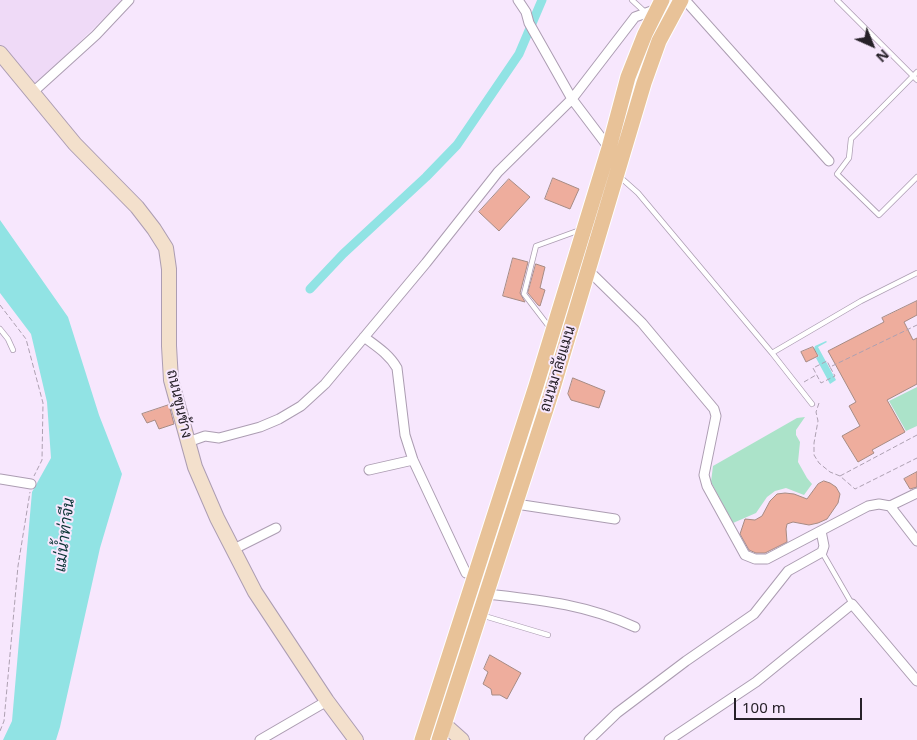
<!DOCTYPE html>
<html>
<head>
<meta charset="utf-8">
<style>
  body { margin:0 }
  #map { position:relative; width:917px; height:740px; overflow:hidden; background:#f7e7fd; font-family:"Noto Sans",sans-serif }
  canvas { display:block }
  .north { position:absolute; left:847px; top:20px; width:50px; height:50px; -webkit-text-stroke:4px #f7e7fd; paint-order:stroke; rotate:136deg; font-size:14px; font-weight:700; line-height:20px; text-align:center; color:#272129 }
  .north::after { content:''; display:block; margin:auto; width:18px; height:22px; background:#272129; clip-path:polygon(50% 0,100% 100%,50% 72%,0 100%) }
  .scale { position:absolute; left:734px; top:698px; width:128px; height:22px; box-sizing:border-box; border:2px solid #272129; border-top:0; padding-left:6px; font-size:15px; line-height:18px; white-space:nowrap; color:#272129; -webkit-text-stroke:4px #f7e7fd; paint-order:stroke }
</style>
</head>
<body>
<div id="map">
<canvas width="917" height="740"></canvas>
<div class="north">N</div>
<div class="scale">100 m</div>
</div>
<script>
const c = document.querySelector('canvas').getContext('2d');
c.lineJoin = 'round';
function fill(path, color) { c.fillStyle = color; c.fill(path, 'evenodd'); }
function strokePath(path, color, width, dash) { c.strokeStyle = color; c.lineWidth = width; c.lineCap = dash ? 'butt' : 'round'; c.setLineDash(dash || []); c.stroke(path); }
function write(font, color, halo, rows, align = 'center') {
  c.font = font + ' "Noto Sans",Sarabun,sans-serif'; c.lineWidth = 4; c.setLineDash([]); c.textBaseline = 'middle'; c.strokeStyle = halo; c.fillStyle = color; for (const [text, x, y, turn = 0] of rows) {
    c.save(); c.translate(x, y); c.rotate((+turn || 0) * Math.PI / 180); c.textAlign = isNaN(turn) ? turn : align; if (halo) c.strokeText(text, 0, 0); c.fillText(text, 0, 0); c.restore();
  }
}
fill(new Path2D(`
  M0,0H123L34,86L0,45Z`), '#efdaf7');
fill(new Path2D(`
  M917,387V426L906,431L889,401Z
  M805,417L796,430V435L800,442L798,462L807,478L812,484L804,495L786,488L775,491L767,497L756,513L733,523L711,482L713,466L797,418Z`), '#abe3c9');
fill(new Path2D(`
  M0,220L68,317L99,415L122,474L100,548L60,727L56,740H3L12,721L32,492L51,458L47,402L31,334L0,293Z
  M826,341L827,342L818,347L836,380L830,384L816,358L819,356L814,349L815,346Z`), '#91e3e4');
strokePath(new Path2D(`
  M310,289L343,254L426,177L457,145L519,54L542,0`), '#91e3e4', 9);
const building = new Path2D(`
  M553,178L579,189L570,209L545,199Z
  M509,179L530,197L499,231L479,212Z
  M513,258L528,262L520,293L525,302L503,296Z
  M536,264L545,267L540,288L545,290L540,306L538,305L528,293Z
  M917,301V315L904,322L913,340L917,338V384L887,400L905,432L872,450L874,453L858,462L842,436L860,426L849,406L856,402L828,351L884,322L882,318Z
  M813,347L818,356L806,362L801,352Z
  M573,378L605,391L599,408L571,400L568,394Z
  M169,405L174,424L159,429L155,420L147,423L142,414Z
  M917,472V487L910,489L904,479Z
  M824,481L830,483L836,487L840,494L838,503L827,519L818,523L809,525L793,522L787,524L786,529L787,542L765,553H756L749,550L740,534L745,519L755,520L762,516L770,501L777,494L785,493L794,494L807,499L818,484Z
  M490,655L521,673L507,699L500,695H492L491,689L483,684L488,672L484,669Z`);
fill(building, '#eead9d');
strokePath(building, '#a68b84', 1);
const lane = new Path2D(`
  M632,0L646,13
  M837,0L917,80
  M917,72L851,139L849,158L837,174L879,215L917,177
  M620,177L638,193L772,353L812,404
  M550,328L524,294L536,246L580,230
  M0,329L8,339L13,350
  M772,353L861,301L917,273
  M822,552L852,604
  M481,615L548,635`);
const street = new Path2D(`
  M518,0L526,12L529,23L572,99L609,148
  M685,0L829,161
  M32,93L96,35L129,0
  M588,270L642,323L714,409L716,416L704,475L707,486L745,555L755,559H767L868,506L879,504L890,506L917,493
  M364,337C376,346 389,354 397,368L405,435L413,460L466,573L475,576
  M188,442L205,436L219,438L260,427L279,419L301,406L325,384L426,263L498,172L572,99L635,17L657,9
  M369,470L413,460
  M0,479L31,484
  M516,504L615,519
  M890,506L917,541
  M234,549L276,528
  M487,594C540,600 585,604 635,627
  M260,740L327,701
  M589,740L617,713L686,661L754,614L788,571L822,552L824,546L821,531
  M669,740L756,682L852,604L917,681`);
const secondary = new Path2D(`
  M0,53L75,144L137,207L154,229L166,248L169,269V346L171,380L195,467L217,518L255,592L327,701L356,740
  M444,724L462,740`);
const primary = new Path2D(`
  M422,740L536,386L609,148L628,77L645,34L662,0
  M439,740L552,391L644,83L659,41L681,0`);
strokePath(lane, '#ac9db2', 6);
strokePath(street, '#ac9db2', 11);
strokePath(secondary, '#ac9db2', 16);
strokePath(primary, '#fff', 17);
strokePath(new Path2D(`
  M0,305L26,339L43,403L42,460L34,476
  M830,367L827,361L813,368L821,383L835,376L830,367L917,325
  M804,382L816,375
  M819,403L816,412L818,421L814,443V455L819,463L830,472L840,476L855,489L917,458
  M840,476L917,435
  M0,731L4,721L18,566L30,492`), '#ada0b1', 1, [5, 2.5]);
strokePath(lane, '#fff', 4.5);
strokePath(street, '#fff', 9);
strokePath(secondary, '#f3e0cc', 14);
strokePath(primary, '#e8c298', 15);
write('15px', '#272129', '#f7e7fd', [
  ["ถนนมาลัยแมน",558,369,-73],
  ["ถนนขุนช้าง",179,404,77]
]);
write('italic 16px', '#0c3536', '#f7e7fd', [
  ["แม่น้ำท่าจีน",65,535,-83]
]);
</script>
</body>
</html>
